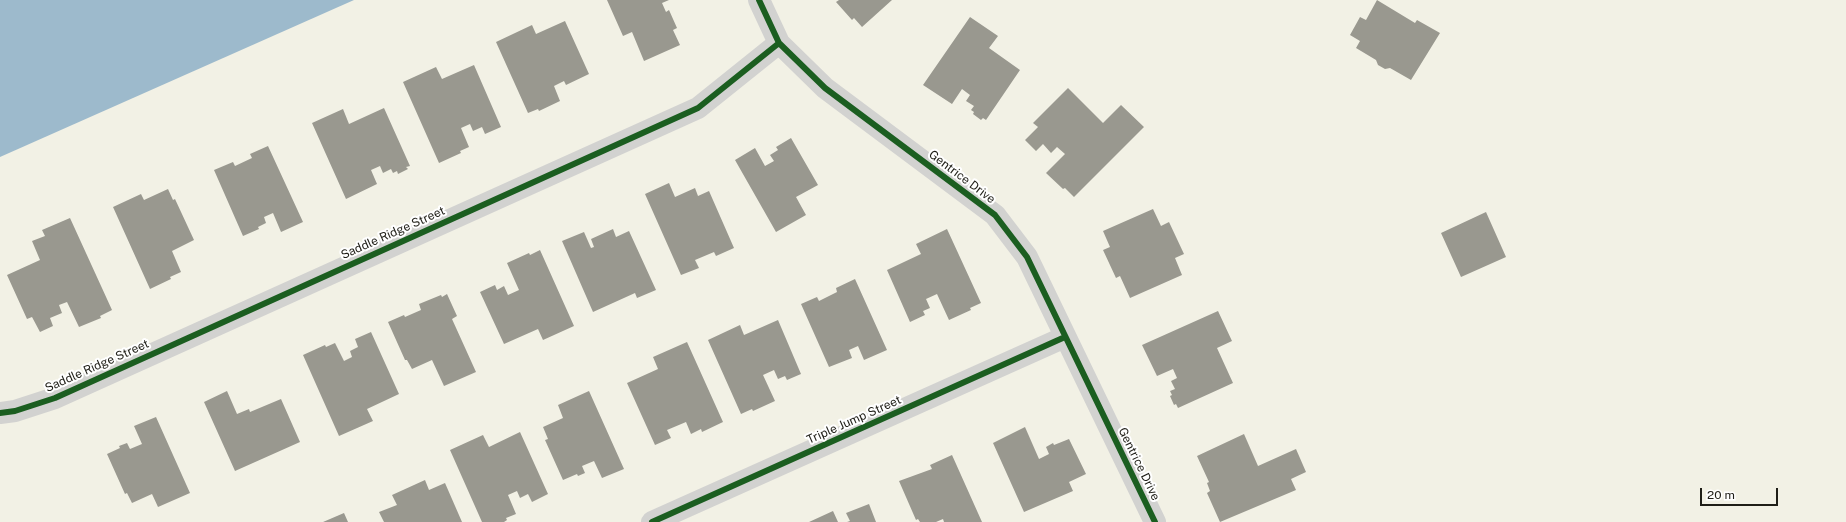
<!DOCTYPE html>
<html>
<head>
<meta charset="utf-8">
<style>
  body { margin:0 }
  #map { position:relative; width:1846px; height:522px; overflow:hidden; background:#f2f1e5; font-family:"Public Sans",sans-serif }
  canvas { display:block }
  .scale { position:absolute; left:1700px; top:488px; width:78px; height:18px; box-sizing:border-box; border:2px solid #1f1e17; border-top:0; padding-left:5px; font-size:12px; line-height:14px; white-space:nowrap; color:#1f1e17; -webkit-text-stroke:3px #fff; paint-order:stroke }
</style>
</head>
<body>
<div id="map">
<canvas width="1846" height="522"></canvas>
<div class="scale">20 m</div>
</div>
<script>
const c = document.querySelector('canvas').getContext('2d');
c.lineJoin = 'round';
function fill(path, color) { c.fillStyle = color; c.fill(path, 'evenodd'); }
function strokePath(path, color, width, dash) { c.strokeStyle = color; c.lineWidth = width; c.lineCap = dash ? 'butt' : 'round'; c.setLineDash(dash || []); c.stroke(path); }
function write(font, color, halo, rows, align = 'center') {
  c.font = font + ' "Public Sans",sans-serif'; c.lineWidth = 4; c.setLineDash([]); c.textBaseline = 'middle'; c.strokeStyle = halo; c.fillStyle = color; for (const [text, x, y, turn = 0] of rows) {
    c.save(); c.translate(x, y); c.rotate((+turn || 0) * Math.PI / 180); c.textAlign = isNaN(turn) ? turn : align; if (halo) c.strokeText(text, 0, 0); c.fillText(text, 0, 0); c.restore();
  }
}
fill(new Path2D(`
  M0,0H354L0,157Z`), '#9dbacc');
fill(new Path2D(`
  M607,0H669L662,3L666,12L669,10L677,28L673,30L680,45L644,61L632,32L623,36Z
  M839,0H892L862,27L854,18L852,20L836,2Z
  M1377,0L1415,23L1417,20L1440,33L1411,80L1390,68L1385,69L1378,65L1376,60L1356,48L1360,41L1350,35L1360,17L1366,20Z
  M970,17L998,36L989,48L1020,70L986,120L983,118L981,120L973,114L974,112L971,110L974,106L966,101L970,95L962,89L952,104L923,85Z
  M565,21L589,74L566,85L564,81L554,86L560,101L539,111L538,109L528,113L496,42L532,25L536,34Z
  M474,65L501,127L485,134L482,127L473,131L470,124L461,128L469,147L460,151L461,153L439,163L403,82L436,67L442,79Z
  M1068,88L1103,123L1121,105L1144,127L1074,197L1065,188L1063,189L1046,173L1065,154L1057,147L1051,153L1043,144L1036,151L1025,140L1038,127L1033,123Z
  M384,108L410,166L406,167L408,169L398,174L397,171L393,173L391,169L383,173L380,166L371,170L377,184L346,199L312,123L343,109L349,124Z
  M791,138L818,185L796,197L806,215L776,232L735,160L755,148L765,166L774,161L770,155L778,150L776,147Z
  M268,146L303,222L281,232L273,213L264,217L266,223L258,227L259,229L243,236L214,170L233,162L235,166L252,158L250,154Z
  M669,183L675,197L695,188L698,196L709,191L734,248L716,256L714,252L695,260L699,268L681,275L645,194Z
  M168,189L173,200L175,199L194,240L172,251L181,272L170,277L171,279L150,289L113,207L141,194L144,200Z
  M1153,209L1161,226L1169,222L1184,254L1175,258L1182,275L1130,298L1120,276L1116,278L1103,250L1110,247L1103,231Z
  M1486,212L1506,257L1461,277L1441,233Z
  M70,218L112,310L100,316L101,318L79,327L67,302L59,305L62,313L50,318L53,326L40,332L32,317L27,319L7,275L40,260L32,241L45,236L42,230Z
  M613,229L616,237L629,231L656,290L637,298L635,293L593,312L562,241L584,232L591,248L594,247L591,239Z
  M947,229L981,303L970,308L971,310L949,320L937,294L926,299L930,308L923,311L925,315L910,322L887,270L921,254L916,244Z
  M540,250L574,326L543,340L538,329L504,344L480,292L495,285L497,290L504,286L508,295L519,290L507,263L529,253L530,255Z
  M855,279L887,350L864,360L858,346L849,350L852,358L829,367L801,304L817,297L819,301L837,292L836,288Z
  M447,294L457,316L452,319L476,372L444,386L432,360L412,369L407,360H405L388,322L404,315L405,317L421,310L419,304L441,295L442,297Z
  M1218,311L1232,341L1217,348L1233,383L1178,408L1176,404L1174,405L1170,396L1172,395L1170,391L1175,389L1171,381L1177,378L1173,369L1157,376L1142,345Z
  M778,320L801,374L787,380L785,376L778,379L774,370L763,375L775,401L753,411L752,409L741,414L708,340L740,325L744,335Z
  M371,332L399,394L367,409L373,421L339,436L303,355L325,345L326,347L335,343L344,361L352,357L350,351L358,347L355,339Z
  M687,342L723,422L702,432L701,429L691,434L686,422L667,430L671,438L655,445L627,383L658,369L653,357Z
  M227,391L237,414L249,409L250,412L281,399L300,442L235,471L204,402Z
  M589,391L624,469L602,478L594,461L582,466L585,473L578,476L577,474L563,480L545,440L548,439L543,427L563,418L558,405Z
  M156,417L190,493L158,507L152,494L132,503L127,493L125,494L107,454L120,448L119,446L127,443L130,449L142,444L134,426Z
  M1025,427L1039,459L1049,454L1046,447L1053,443L1054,445L1069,439L1086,474L1069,482L1073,491L1024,512L993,443Z
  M520,432L548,494L532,502L528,494L520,498L517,491L508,495L516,514L506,518L507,520L504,522H482L450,450L483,435L489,447Z
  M1244,434L1258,466L1296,449L1306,472L1291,479L1296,490L1220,522L1207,493L1210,491L1207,483L1209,482L1197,456Z
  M952,455L982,522H944L943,519L936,522H920L918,519L916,520L899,481L932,469L930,465Z
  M425,480L429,490L445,483L462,522H384L379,512L397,505L392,495Z
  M869,504L876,522H847L850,521L846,513Z
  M833,511L838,522H809Z
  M344,513L348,522H323Z`), '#99988f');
strokePath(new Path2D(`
  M759,0L779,43L825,88L995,215L1027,257L1155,522
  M0,413L15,411L55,398L698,108L779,43
  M652,522L1065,337`), '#d2d2d0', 22);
strokePath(new Path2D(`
  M759,0L779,43L825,88L995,215L1027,257L1155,522
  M0,413L15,411L55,398L698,108L779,43
  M652,522L1065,337`), '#1b5e20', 6);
write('12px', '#1f1e17', '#fff', [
  ["Gentrice Drive",962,177,37],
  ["Saddle Ridge Street",393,233,-24],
  ["Saddle Ridge Street",97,366,-24],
  ["Triple Jump Street",854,420,-24],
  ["Gentrice Drive",1139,464,64]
]);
</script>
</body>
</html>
